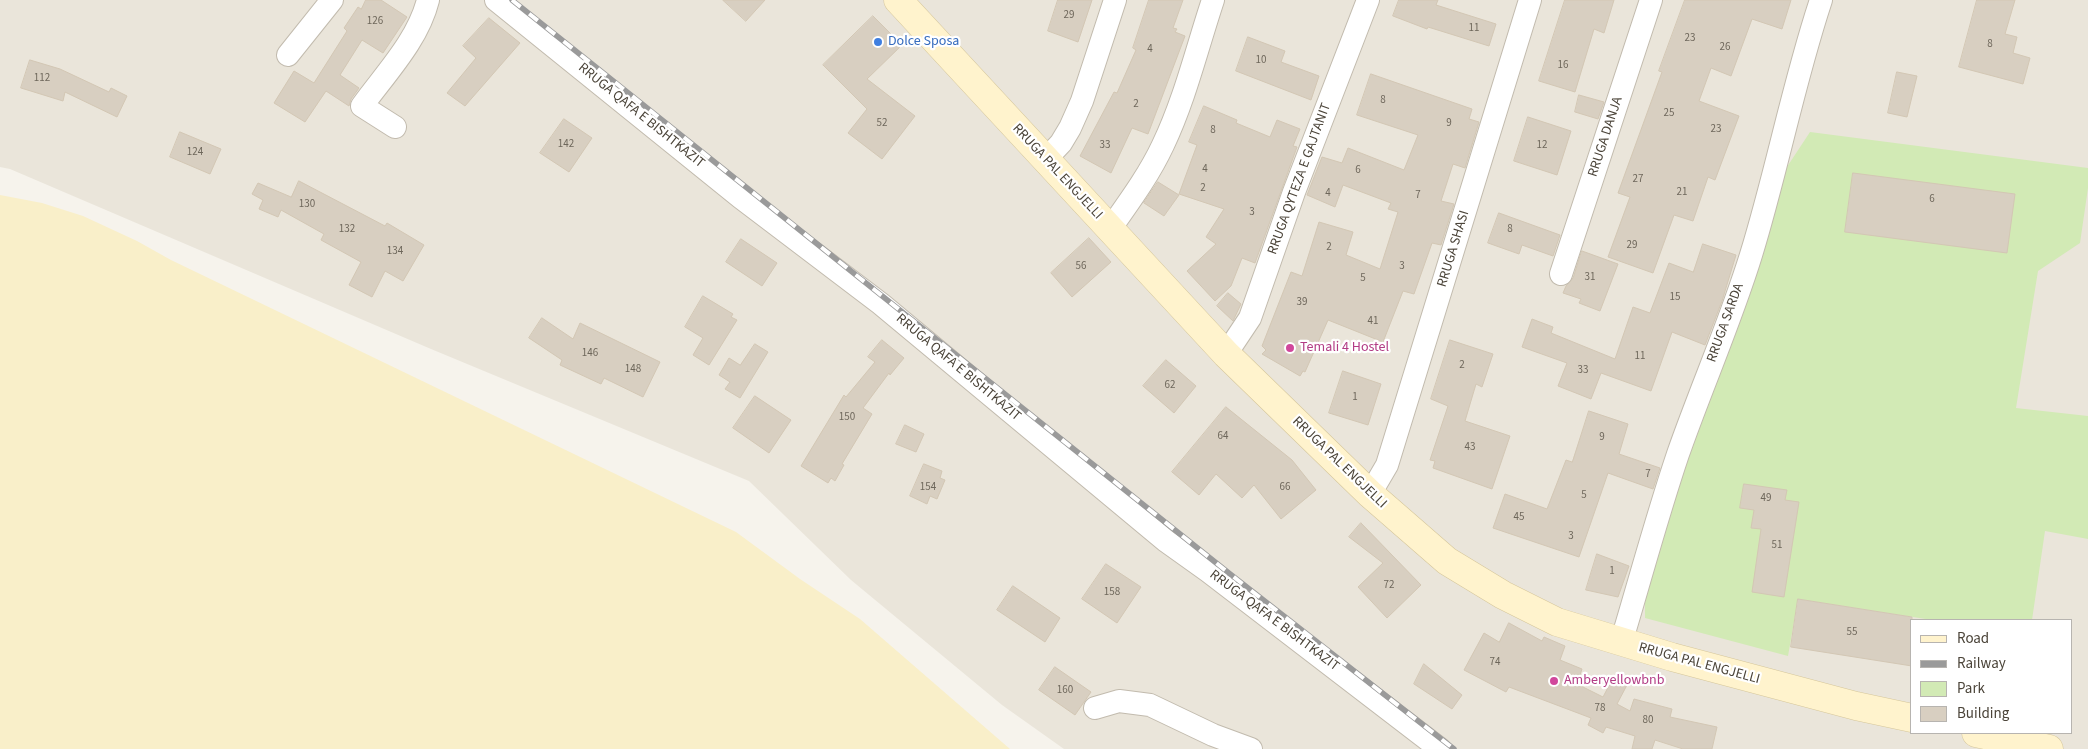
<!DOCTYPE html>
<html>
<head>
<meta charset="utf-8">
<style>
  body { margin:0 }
  #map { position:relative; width:2088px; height:749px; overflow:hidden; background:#f6f3ec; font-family:"Source Sans 3",sans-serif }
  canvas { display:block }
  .legend { position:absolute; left:1910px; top:619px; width:162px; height:115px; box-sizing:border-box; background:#fff; border:1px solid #b7b4b0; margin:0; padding:6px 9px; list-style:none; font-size:15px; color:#4b4439 }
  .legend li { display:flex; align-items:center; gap:10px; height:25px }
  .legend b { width:25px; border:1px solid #b7b4b0 }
</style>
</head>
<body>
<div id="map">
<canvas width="2088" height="749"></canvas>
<ul class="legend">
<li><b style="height:6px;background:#fff3cd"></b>Road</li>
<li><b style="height:6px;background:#9a9a9a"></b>Railway</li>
<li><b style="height:14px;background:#d2eab5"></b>Park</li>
<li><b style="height:14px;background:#d8cfc1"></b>Building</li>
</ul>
</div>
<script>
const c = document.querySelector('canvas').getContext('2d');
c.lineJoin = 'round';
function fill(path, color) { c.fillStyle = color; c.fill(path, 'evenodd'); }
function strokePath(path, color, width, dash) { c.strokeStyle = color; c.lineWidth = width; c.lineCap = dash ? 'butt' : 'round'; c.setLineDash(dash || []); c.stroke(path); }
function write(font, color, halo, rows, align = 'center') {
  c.font = font + ' "Source Sans 3",sans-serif'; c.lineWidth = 4.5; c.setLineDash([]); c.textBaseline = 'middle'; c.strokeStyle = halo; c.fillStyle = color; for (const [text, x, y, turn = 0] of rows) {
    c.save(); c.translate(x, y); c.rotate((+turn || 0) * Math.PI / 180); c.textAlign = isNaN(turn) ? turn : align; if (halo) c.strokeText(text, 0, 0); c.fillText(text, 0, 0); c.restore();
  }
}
fill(new Path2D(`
  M0,0H2088V749H1064L1002,705L851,580L749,481L431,349L10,169L0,167ZM1912,620H2072V733H1912Z`), '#eae5da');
fill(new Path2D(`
  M1810,132L2088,168V188L2080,243L2038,271L2016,408L2088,416V539L2045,531L2032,620H1932L1798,599L1788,656L1645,618V582L1783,173Z`), '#d2eab5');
fill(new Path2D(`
  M0,195L42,203L83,216L137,241L171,260L736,532L800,579L860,619L1010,749H0Z`), '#f9efc9');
const building = new Path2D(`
  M366,0H381L407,17L383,53L362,40L340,75L359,88L351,99L349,106L326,91L305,122L274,103L294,71L314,83L347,31L344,28L358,7L361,9Z
  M723,0H765L746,21Z
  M1058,0H1092L1078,42L1048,31Z
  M1149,0H1183L1173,28L1177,29L1175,32L1185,36L1148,134L1132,128L1111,173L1080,156L1114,92L1117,93L1136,50L1133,48Z
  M1399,0H1438L1436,5L1496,24L1489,46L1428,27L1427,29L1393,16Z
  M1565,0H1614L1604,33L1594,29L1575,92L1539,81Z
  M1685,0H1791L1782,29L1752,19L1731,76L1711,68L1699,101L1739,116L1715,180L1708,177L1693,221L1674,215L1653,273L1608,257L1630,197L1618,193L1662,72L1659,71Z
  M1977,0H2015L2005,34L2017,37L2013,53L2030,58L2023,84L1959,67Z
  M873,16L902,45L867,79L915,116L882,159L848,133L867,109L823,65Z
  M489,18L520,43L465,106L447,93L476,58L463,46Z
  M1248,37L1285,51L1281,62L1319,76L1311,100L1236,71Z
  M30,60L60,69L109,92L111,88L127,96L117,117L65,92L63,101L21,88Z
  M1897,72L1917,76L1907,117L1888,113Z
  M1371,74L1472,109L1469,119L1479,122L1465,168L1453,164L1441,201L1454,204L1441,245L1432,243L1414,294L1403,291L1383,342L1328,320L1305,372L1303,371L1300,376L1262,354L1266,350L1262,346L1291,272L1302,276L1319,222L1353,232L1346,255L1380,269L1398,212L1388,209L1391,203L1343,185L1335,207L1307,195L1322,157L1342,163L1348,148L1404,170L1418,135L1357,115Z
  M1579,95L1604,102L1598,119L1575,112Z
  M1204,106L1237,120L1236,123L1270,137L1277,120L1300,129L1293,146L1297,147L1255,263L1242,258L1231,286L1215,301L1187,271L1216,244L1206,237L1224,209L1179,194L1197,145L1189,142Z
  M1528,117L1571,131L1557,175L1514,161Z
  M564,119L592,138L569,172L540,153Z
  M180,132L221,149L210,174L170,157Z
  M1853,173L2015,194L2007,253L1845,232Z
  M299,181L385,226L387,223L424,245L403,281L385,271L372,297L349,285L361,262L321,240L324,234L281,210L278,217L259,209L263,200L252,194L258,183L291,197Z
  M1158,182L1179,195L1164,216L1144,203Z
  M1499,213L1560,235L1553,256L1522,245L1519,254L1488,243Z
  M1089,238L1111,262L1072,297L1051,273Z
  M741,239L777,263L762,286L726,262Z
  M1703,244L1736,255L1722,301L1705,345L1672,332L1651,391L1601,373L1591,399L1558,386L1567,363L1522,347L1532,319L1553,327L1551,333L1615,359L1633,307L1650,313L1669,263L1693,272Z
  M1582,251L1618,264L1600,311L1579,303L1581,299L1563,293L1566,286L1573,278Z
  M1228,293L1241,304L1233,321L1217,306Z
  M703,296L733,314L731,317L737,320L709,365L693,355L703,338L685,327Z
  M542,318L573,339L580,323L660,362L643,397L604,378L601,384L560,365L562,360L529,338Z
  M882,340L904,358L890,375L889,373L863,408L872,414L842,464L844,465L835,481L831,478L828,483L801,466L844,395L846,397L875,362L868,357Z
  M1450,340L1493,354L1482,387L1476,384L1465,421L1510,436L1492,489L1433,468L1435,461L1430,460L1448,406L1431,399Z
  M755,344L768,352L740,398L725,389L730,382L719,375L729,358L740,365Z
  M1166,360L1196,386L1174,413L1143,386Z
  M1343,371L1381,384L1368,425L1329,413Z
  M755,396L791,420L769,453L733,428Z
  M1226,407L1292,460L1316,490L1281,519L1254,485L1242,498L1216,474L1199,495L1172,472Z
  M1589,411L1628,424L1619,454L1660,468L1653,489L1608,473L1579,557L1493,528L1505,494L1547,509L1566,460L1572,462Z
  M905,425L924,434L916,452L896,444Z
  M924,464L942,471L940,478L945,480L937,499L930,496L927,504L910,496Z
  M1744,484L1787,490L1785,500L1799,502L1784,597L1752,592L1761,529L1751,528L1754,510L1740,508Z
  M1361,523L1421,585L1387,618L1358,587L1383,563L1349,537Z
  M1597,554L1629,566L1618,597L1586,590Z
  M1106,564L1141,587L1117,623L1082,599Z
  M1013,586L1060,618L1045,642L997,610Z
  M1798,599L1912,617V666L1791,647Z
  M1509,623L1542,641L1544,637L1565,646L1560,660L1582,669L1577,684L1603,697L1613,678L1627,685L1617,704L1630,711L1634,699L1672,709L1670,717L1717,727L1712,749H1683L1655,740L1652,749H1632L1635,736L1606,727L1603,733L1588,725L1591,718L1509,687L1506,692L1464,670L1484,633L1499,642Z
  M1424,664L1462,695L1452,709L1414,684Z
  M1055,667L1091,692L1075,715L1039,690Z`);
fill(building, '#d8cfc1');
strokePath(building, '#d3c7b4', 1);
const street = new Path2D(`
  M496,0L740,197L881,304L1166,541L1208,571L1440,749
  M288,55L332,0
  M395,127L362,106C386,73 418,40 428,0
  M1046,159L1061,143L1070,128L1082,101L1115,0
  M1110,229C1129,202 1149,175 1163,145C1185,99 1197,48 1213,0
  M1561,274L1651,0
  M1226,354L1250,318L1294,192L1368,0
  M1370,494L1387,465L1530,0
  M1621,643C1640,580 1657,516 1678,454C1701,388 1730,323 1751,255C1777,171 1793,84 1821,0
  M1095,708L1119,701L1150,705L1213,735L1251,749`);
const secondary = new Path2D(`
  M898,0L1226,354L1370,494L1447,561L1503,595L1557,622L1672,657L1856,706L1912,718
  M1976,733L2049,749`);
strokePath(street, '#c2bbae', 24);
strokePath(secondary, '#d6c79b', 29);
strokePath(street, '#fff', 22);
strokePath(secondary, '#fff3cd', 28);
const rail = new Path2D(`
  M512,0L1230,574L1454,749`);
strokePath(rail, '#9a9a9a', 5.5);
strokePath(rail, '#fff', 4, [11]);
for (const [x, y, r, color] of [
  [878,42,5,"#3f7fe0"],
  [1290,348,5,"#d1479c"],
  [1554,681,5,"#d1479c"]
]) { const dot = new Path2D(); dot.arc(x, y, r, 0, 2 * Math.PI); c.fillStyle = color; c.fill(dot); strokePath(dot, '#fff', 2); }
write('11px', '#6e675b', null, [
  ["29",1069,16],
  ["126",375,22],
  ["11",1474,29],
  ["23",1690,39],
  ["8",1990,45],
  ["26",1725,48],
  ["4",1150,50],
  ["10",1261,61],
  ["16",1563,66],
  ["112",42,79],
  ["8",1383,101],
  ["2",1136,105],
  ["25",1669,114],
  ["52",882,124],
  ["9",1449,124],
  ["23",1716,130],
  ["8",1213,131],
  ["142",566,145],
  ["33",1105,146],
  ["12",1542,146],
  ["124",195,153],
  ["4",1205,170],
  ["6",1358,171],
  ["27",1638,180],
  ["2",1203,189],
  ["21",1682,193],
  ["4",1328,194],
  ["7",1418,196],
  ["6",1932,200],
  ["130",307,205],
  ["3",1252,213],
  ["132",347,230],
  ["8",1510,230],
  ["29",1632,246],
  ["2",1329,248],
  ["134",395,252],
  ["56",1081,267],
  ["3",1402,267],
  ["31",1590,278],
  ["5",1363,279],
  ["15",1675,298],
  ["39",1302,303],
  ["41",1373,322],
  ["146",590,354],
  ["11",1640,357],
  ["2",1462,366],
  ["148",633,370],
  ["33",1583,371],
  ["62",1170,386],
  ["1",1355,398],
  ["150",847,418],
  ["64",1223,437],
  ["9",1602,438],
  ["43",1470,448],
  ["7",1648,475],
  ["154",928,488],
  ["66",1285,488],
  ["5",1584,496],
  ["49",1766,499],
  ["45",1519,518],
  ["3",1571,537],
  ["51",1777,546],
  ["1",1612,572],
  ["72",1389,586],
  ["158",1112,593],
  ["55",1852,633],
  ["74",1495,663],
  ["160",1065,691],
  ["78",1600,709],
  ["80",1648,721]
]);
write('14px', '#366cbe', '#fff', [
  ["Dolce Sposa",888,42]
], 'left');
write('14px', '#4b4439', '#fff', [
  ["RRUGA QAFA E BISHTKAZIT",641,116,39],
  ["RRUGA DANJA",1606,137,-72],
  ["RRUGA PAL ENGJELLI",1057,172,47],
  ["RRUGA QYTEZA E GAJTANIT",1300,179,-70],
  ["RRUGA SHASI",1454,249,-73],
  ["RRUGA SARDA",1726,323,-70],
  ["RRUGA QAFA E BISHTKAZIT",958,368,40],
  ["RRUGA PAL ENGJELLI",1339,463,44],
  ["RRUGA QAFA E BISHTKAZIT",1274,621,37],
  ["RRUGA PAL ENGJELLI",1699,664,15]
]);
write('14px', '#b23c85', '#fff', [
  ["Temali 4 Hostel",1300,348],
  ["Amberyellowbnb",1564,681]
], 'left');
</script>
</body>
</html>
